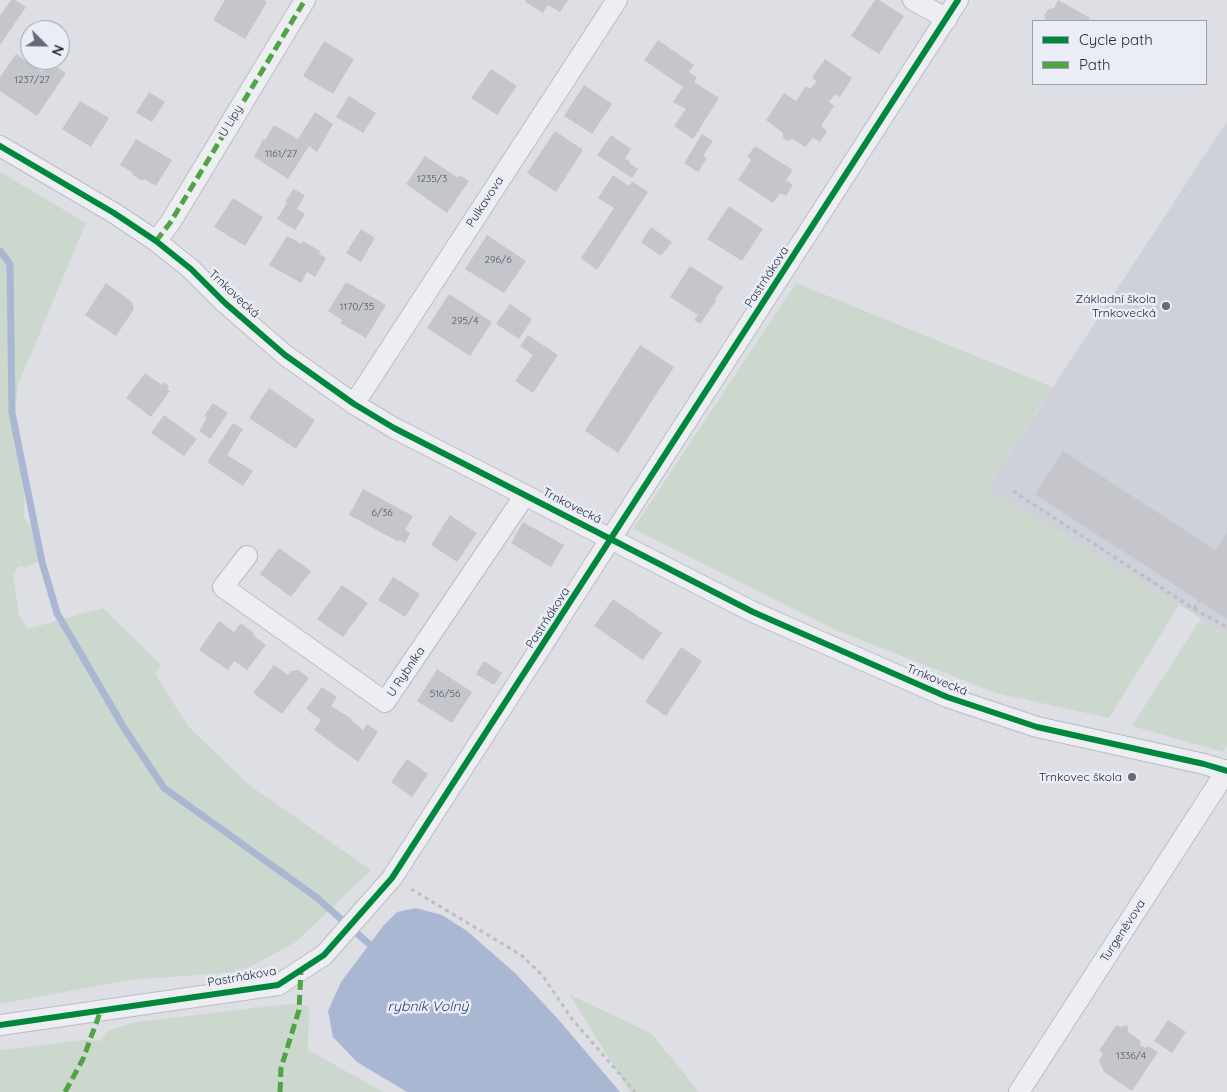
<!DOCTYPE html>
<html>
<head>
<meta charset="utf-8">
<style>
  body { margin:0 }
  #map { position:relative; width:1227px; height:1092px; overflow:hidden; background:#dedfe4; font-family:Quicksand,sans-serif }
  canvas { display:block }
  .legend { position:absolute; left:1032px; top:20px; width:175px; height:65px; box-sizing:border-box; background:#eaedf5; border:1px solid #9b9fac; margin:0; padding:6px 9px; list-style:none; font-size:15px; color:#242a3e }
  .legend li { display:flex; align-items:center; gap:10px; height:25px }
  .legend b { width:25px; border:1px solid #9b9fac }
  .north { position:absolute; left:20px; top:20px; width:50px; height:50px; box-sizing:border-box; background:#eaedf5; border:1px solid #9b9fac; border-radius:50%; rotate:113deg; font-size:14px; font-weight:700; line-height:20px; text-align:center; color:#242a3e }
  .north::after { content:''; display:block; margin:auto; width:18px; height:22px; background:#656978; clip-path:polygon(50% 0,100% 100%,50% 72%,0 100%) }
</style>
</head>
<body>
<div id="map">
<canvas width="1227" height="1092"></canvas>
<ul class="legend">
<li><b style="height:6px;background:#00873e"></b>Cycle path</li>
<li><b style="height:6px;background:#50a446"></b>Path</li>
</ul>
<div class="north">N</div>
</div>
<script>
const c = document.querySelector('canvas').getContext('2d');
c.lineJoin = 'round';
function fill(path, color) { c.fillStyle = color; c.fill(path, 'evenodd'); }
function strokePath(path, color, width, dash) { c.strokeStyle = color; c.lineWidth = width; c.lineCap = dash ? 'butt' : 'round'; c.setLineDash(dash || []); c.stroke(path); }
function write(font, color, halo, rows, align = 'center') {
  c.font = font + ' Quicksand,sans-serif'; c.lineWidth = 5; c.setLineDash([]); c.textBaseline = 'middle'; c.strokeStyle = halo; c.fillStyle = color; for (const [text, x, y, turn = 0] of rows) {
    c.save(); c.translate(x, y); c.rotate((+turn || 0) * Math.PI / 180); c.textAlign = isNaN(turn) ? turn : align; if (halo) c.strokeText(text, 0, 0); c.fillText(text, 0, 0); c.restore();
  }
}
fill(new Path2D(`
  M1227,121V634L987,488Z`), '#ced0da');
fill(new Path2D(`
  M0,172L86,223L17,387V401L7,402L25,469L24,517L39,539L45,559L25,567L19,566L13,575L19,615L27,629L103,608L161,665L155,674L188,726L249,785L371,870L296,942L240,972L128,980L0,1004Z
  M796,283L1052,387L987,488L1179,605L1109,718L996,693L838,631L633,529Z
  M1201,618L1227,634V745L1223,752L1132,726Z
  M569,994L652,1034L699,1092H630Z
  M290,1004L309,1006L308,1050L383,1092H0V1050L85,1040L100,1041L107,1031L136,1022Z`), '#ccd7ce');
fill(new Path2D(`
  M416,908L442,915L467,931L515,973L558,1019L620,1092H407L357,1062L333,1037L328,1011L341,982L384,925L397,912Z`), '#aab7d2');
strokePath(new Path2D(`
  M0,251L10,264L12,413L42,562L57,613L124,728L164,788L316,897L377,951`), '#aab7d2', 7);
fill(new Path2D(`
  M11,0H15L26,7L0,45V16Z
  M225,0H264L267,2L245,39L213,20Z
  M526,0H568L560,12L548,5L543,13L525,2Z
  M875,0H879L904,16L879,54L851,36Z
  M1058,0L1090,18L1088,21H1046L1044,16L1048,9L1054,8Z
  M658,40L694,65L689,72L697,77L694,82L719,98L693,139L674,126L686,109L673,102L683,87L644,60Z
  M324,41L354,59L333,94L303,76Z
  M16,54L42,72L49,62L66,73L37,116L0,91V77Z
  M825,59L852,78L840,97L835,94L829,102L834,106L821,126L827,131L820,142L813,138L805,147L793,139L788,141L783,138V133L766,120L784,93L796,101L806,86L810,89L817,81L812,78Z
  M491,69L517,86L497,115L471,98Z
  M584,85L612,104L592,134L564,116Z
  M149,92L165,102L152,122L136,113Z
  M349,96L376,113L363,133L336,117Z
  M80,101L109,118L91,147L62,129Z
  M315,112L333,124L317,152L309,146L288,179L254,157L263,139L265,140L274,125L298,139Z
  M555,131L583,150L556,192L527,173Z
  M702,134L713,141L703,156L707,158L698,172L684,163Z
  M611,135L631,149L625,158L630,162L629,163L638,169L632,178L597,155Z
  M136,139L172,160L156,186L144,179L142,181L133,175L132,172L120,165Z
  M755,146L793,170L786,180L793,185L786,196L780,193L773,203L738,180L751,160L747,157Z
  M425,156L458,178L460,175L469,181L447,213L406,184Z
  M613,175L629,186L632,181L648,192L597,270L581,258L614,208L598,198Z
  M293,189L305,195L297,209L305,214L295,230L277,219L287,203L285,202Z
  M233,198L263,217L245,246L214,227Z
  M729,206L763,229L742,261L707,239Z
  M651,227L672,242L661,256L641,242Z
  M361,229L375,238L361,262L346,253Z
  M487,235L526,261L504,293L465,269Z
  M287,236L302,244L303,241L320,251L319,254L326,258L315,277L307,272L301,283L269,265Z
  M690,266L723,287L715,300L716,301L700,324L694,320L698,315L670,297Z
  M346,282L386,305L366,338L340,323L342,320L328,311Z
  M106,283L132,302L134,309L116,336L85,315Z
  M449,294L492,322L470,356L427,328Z
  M510,304L532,319L519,339L496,324Z
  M528,335L558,355L533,393L515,381L533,355L520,346Z
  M640,345L674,367L618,453L585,431Z
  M145,373L162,385L164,382L169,386L167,389L170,391L151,417L126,398Z
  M269,388L315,420L296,449L249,418Z
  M213,403L228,413L210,439L199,431L207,418L204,416Z
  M164,415L197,439L184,456L151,433Z
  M233,423L243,429L227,455L253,471L243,486L207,462Z
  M1063,451L1215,550L1227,532V619L1035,494Z
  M363,489L413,516L405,530L410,533L405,543L399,540V542L349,515Z
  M450,515L477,533L457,562L431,545Z
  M523,522L564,545L551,567L511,543Z
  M279,548L311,571L291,597L260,574Z
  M393,577L420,594L405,617L378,600Z
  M342,585L368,603L343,637L317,619Z
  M613,599L662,633L643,660L594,626Z
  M219,621L234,632L239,625L242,624L253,632L254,636L266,645L247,670L234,661L228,670L199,650Z
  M681,647L702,661L666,716L645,702Z
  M484,661L502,673L494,685L476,674Z
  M274,665L288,675L291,671L298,670L309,678L282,714L253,693Z
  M437,669L472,692L452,723L417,701Z
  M322,687L337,697L331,706L352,719L351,720L363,730L367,724L378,732L358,762L314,730L321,720L306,709Z
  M407,759L428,774L412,797L391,782Z
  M1168,1020L1186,1032L1172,1053L1154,1041Z
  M1116,1025L1121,1027L1127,1025L1129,1033L1141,1041L1140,1045L1146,1048L1148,1046L1158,1052L1132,1091L1104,1072L1099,1061L1103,1053L1099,1051Z`), '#c5c6cc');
const minor = new Path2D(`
  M913,0L947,19
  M0,146L114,213L156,241L191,269L225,303L285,355L354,404L394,428L753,612L947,697L1037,727L1204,764L1227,771
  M156,241L170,223L305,0
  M354,404L617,0
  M247,556L223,587L385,702L525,495
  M0,1025L278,985L324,955L392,878L958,0
  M1019,1092L1227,770`);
strokePath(minor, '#bbbcc2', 22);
strokePath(new Path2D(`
  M1013,491L1194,609L1227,627
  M1194,609L1199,601
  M411,889L521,955L543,976L572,1019L635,1092`), '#bdbec4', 3, [4, 4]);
strokePath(minor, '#edeef1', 20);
strokePath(new Path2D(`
  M156,241L170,223L305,0
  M65,1092L83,1059L101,1010
  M280,1092L281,1068L299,1010L301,970`), '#50a446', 5, [10, 5]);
strokePath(new Path2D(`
  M0,146L114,213L156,241L191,269L225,303L285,355L354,404L394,428L753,612L947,697L1037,727L1204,764L1227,771
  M0,1025L278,985L324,955L392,878L958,0`), '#00873e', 6);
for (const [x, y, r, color] of [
  [1166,306,5,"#656978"],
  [1132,777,5,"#656978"]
]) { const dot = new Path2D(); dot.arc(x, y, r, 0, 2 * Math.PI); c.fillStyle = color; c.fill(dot); strokePath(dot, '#eaedf5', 2); }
write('10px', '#4e5363', null, [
  ["1237/27",32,80],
  ["1161/27",281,154],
  ["1235/3",432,179],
  ["296/6",498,260],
  ["1170/35",357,307],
  ["295/4",465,321],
  ["6/36",382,513],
  ["516/56",445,694],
  ["1336/4",1131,1056]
]);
write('12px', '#242a3e', '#eaedf5', [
  ["U Lípy",231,121,-59],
  ["Pulkavova",485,202,-57],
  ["Pastrňákova",767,277,-57],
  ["Trnkovecká",234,294,43],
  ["Trnkovecká",572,506,27],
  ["Pastrňákova",548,618,-57],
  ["U Rybníka",406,672,-56],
  ["Trnkovecká",937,680,22],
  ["Turgeněvova",1123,931,-57],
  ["Pastrňákova",242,977,-10]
]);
write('12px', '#242a3e', '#eaedf5', [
  ["Základní škola",1156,299],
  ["Trnkovecká",1156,313],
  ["Trnkovec škola",1122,777]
], 'right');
write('italic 14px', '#2c4274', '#eaedf5', [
  ["rybník Volný",428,1007]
]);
</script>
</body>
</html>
